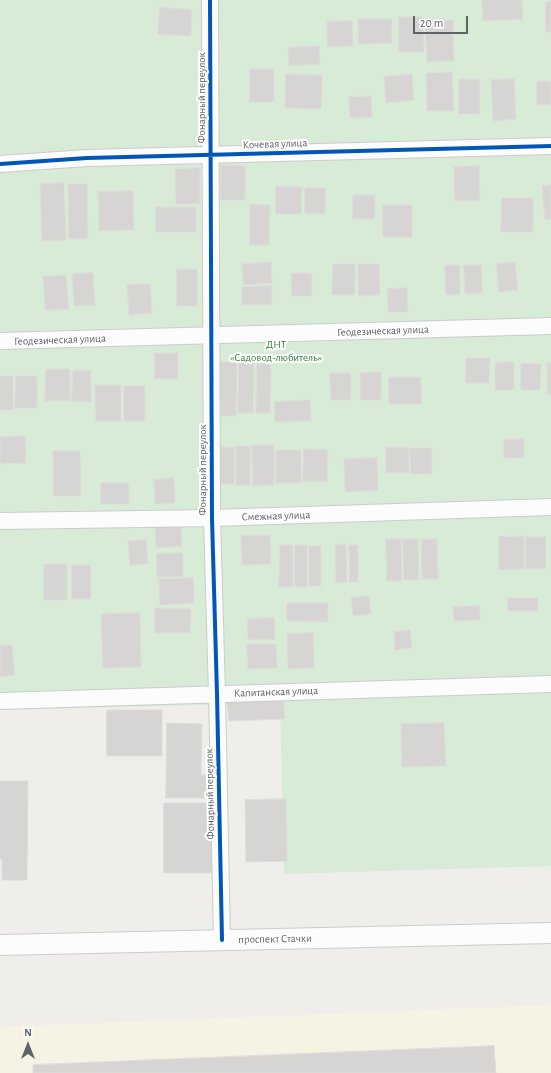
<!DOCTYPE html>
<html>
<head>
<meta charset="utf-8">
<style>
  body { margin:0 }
  #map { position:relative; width:551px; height:1073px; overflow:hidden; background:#efeeea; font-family:"Alegreya Sans",sans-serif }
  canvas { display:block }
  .north { position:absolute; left:8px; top:1025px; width:40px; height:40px; -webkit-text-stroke:3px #fff; paint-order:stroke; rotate:0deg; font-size:11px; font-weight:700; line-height:16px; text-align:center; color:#5f6368 }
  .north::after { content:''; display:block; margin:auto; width:14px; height:18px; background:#5f6368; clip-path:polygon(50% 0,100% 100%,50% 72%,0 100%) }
  .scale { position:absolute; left:413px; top:16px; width:55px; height:18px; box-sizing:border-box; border:2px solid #5f6368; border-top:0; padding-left:5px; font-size:12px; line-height:14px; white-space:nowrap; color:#5f6368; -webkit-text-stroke:3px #fff; paint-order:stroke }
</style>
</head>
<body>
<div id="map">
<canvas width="551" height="1073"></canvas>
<div class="north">N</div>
<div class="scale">20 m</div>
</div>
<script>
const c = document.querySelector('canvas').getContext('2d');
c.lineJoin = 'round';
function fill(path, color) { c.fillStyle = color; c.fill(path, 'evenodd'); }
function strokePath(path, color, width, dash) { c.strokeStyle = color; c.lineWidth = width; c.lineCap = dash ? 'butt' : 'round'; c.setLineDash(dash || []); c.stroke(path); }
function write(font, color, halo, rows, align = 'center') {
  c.font = font + ' "Alegreya Sans",sans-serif'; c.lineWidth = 4; c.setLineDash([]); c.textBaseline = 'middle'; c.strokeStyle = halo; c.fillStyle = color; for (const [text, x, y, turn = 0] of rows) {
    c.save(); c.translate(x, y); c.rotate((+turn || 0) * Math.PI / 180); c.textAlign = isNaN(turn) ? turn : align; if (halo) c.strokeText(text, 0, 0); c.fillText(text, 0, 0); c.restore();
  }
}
fill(new Path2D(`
  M551,1005V1073H0V1027Z`), '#f7f3e4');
fill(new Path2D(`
  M0,0H551V866L284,874L280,703L0,710Z`), '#d8ebd6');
const building = new Path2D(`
  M482,0H522L523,19L483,21Z
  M546,2H551V32H546Z
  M160,7L192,10L191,36L158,34Z
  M399,17H423L424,52H399Z
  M358,19H392V43L359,44Z
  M453,20L454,61L427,62L425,21Z
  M352,21L353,46L327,47V22Z
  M319,46L320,64L289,66L288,48Z
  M250,69H274V102H250Z
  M452,72L454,111H427L426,73Z
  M286,74L322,75L321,109L285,108Z
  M412,74L414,100L386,103L384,77Z
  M459,79H480V114H459Z
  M514,79L516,119L493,121L491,80Z
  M537,81H551V105H537Z
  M371,96L372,117L350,118L349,97Z
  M221,165L245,166V200H221Z
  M479,166L480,200L455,201L454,167Z
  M200,168V204H176L175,169Z
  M64,183L66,240L42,241L40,184Z
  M68,184H87L88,239H69Z
  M551,185V219L545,220L542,186Z
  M276,186L302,187L301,214H276Z
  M305,188H325V214L305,213Z
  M133,191L134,230L99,231L98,192Z
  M353,195H375V219H353Z
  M502,198H533V232H501Z
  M250,204L270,205L269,245H250Z
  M383,205H412V237H383Z
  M156,207H196V232H156Z
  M271,262L272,283L243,285L242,264Z
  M515,262L518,290L499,292L496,264Z
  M333,264H355V295H332Z
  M358,264H379L380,295L359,296Z
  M445,265H460V295H446Z
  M464,265H481L482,293L465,294Z
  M177,269H197V306H177Z
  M93,273L95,305L74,306L72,274Z
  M291,273H312V296H292Z
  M66,275L69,309L45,310L43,277Z
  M150,284L152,313L129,315L127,285Z
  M272,286V305H242V287Z
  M407,288L408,312H388L387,289Z
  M155,353H178V379H155Z
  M466,358H490L489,383H466Z
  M220,362H237L236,416H219Z
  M239,362H254L253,413H238Z
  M514,362V390H495V363Z
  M257,363H271L270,413H256Z
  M521,363L541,364L540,390H521Z
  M548,363H551V395H548Z
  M46,369H70V401H45Z
  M73,370L91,371V402L72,401Z
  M381,372V400H360V373Z
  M330,373H351V400H331Z
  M0,376H13V410H0Z
  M16,376H37V408H15Z
  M389,377H421V404H389Z
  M95,385H121V421H96Z
  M124,386H145V421H124Z
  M310,400L311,421L275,422L274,402Z
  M25,436L26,463L0,464V437Z
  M504,439H524V458H504Z
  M252,445H274V485L253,486Z
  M236,446H250V485H236Z
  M221,447H234V484H221Z
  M386,447H409V473H386Z
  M410,448H432V474H411Z
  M304,449L328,450L327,482L303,481Z
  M276,450H301V483H276Z
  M53,451H80L81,496H54Z
  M377,458L378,490L345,492L344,459Z
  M174,478L175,503L155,504L154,480Z
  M101,483H129V504H101Z
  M181,525L182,546L156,548L155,526Z
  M270,535L271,564L242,565L241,536Z
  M524,536V569L499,570V537Z
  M526,537H546V569H526Z
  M386,539H401L402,581H387Z
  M403,539H418L419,580H404Z
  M437,539L438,579H422L421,540Z
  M146,540L148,564L130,565L128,541Z
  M346,544L347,582L336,583L335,545Z
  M280,545H293V587H279Z
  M295,545H307V587H295Z
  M349,545H358V582H350Z
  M309,546H321V586H309Z
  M157,553H183V577H157Z
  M44,564H67V600H44Z
  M72,565H91V599H72Z
  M193,578L194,603L160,605L159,579Z
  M369,596L371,614L353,616L351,598Z
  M508,598H538V611H508Z
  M287,603H328V622L287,621Z
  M480,606V620L454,621L453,607Z
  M155,608L191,609L190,633H155Z
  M140,613L141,667L103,668L101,614Z
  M274,618L275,639L248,640L247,619Z
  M410,630L412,648L395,650L394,632Z
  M313,633L314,668L288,669L287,634Z
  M247,644H276L277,668L248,669Z
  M12,645L15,675L0,677V646Z
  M283,698L285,719L229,721L227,700Z
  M107,710H162V756H107Z
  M167,723L202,724L201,775H213V798H166Z
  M444,723L446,766L402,767L401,724Z
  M0,781H28L27,880H2V859H0Z
  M286,799L287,861L246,862L245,800Z
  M164,803H213V873H164Z
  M494,1046L496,1073H33V1065Z`);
fill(building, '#d6d5d3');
strokePath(building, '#deddd9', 1);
const minor = new Path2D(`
  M210,0L212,518L217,694L222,940
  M0,164L87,158L551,146
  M0,341L551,326
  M0,521L212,518L551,507
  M0,701L551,684`);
const tertiary = new Path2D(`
  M0,945L551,933`);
strokePath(minor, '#cbcccc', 18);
strokePath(tertiary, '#cbcccc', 22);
strokePath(minor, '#fdfcfc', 16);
strokePath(tertiary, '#fdfcfc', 20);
strokePath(new Path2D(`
  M210,0L212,518L217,694L222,940
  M0,164L87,158L551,146`), '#0057b8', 4);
write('11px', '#5f6368', '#fff', [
  ["Фонарный переулок",202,98,-90],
  ["Кочевая улица",275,144,-2],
  ["Геодезическая улица",383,331,-2],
  ["Геодезическая улица",60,340,-2],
  ["Фонарный переулок",203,470,-90],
  ["Смежная улица",276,516,-2],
  ["Капитанская улица",276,692,-2],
  ["Фонарный переулок",210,794,-91],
  ["проспект Стачки",275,939,-1]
]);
write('11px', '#348238', '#fff', [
  ["ДНТ",276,345],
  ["«Садовод-любитель»",276,358]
]);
</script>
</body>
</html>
